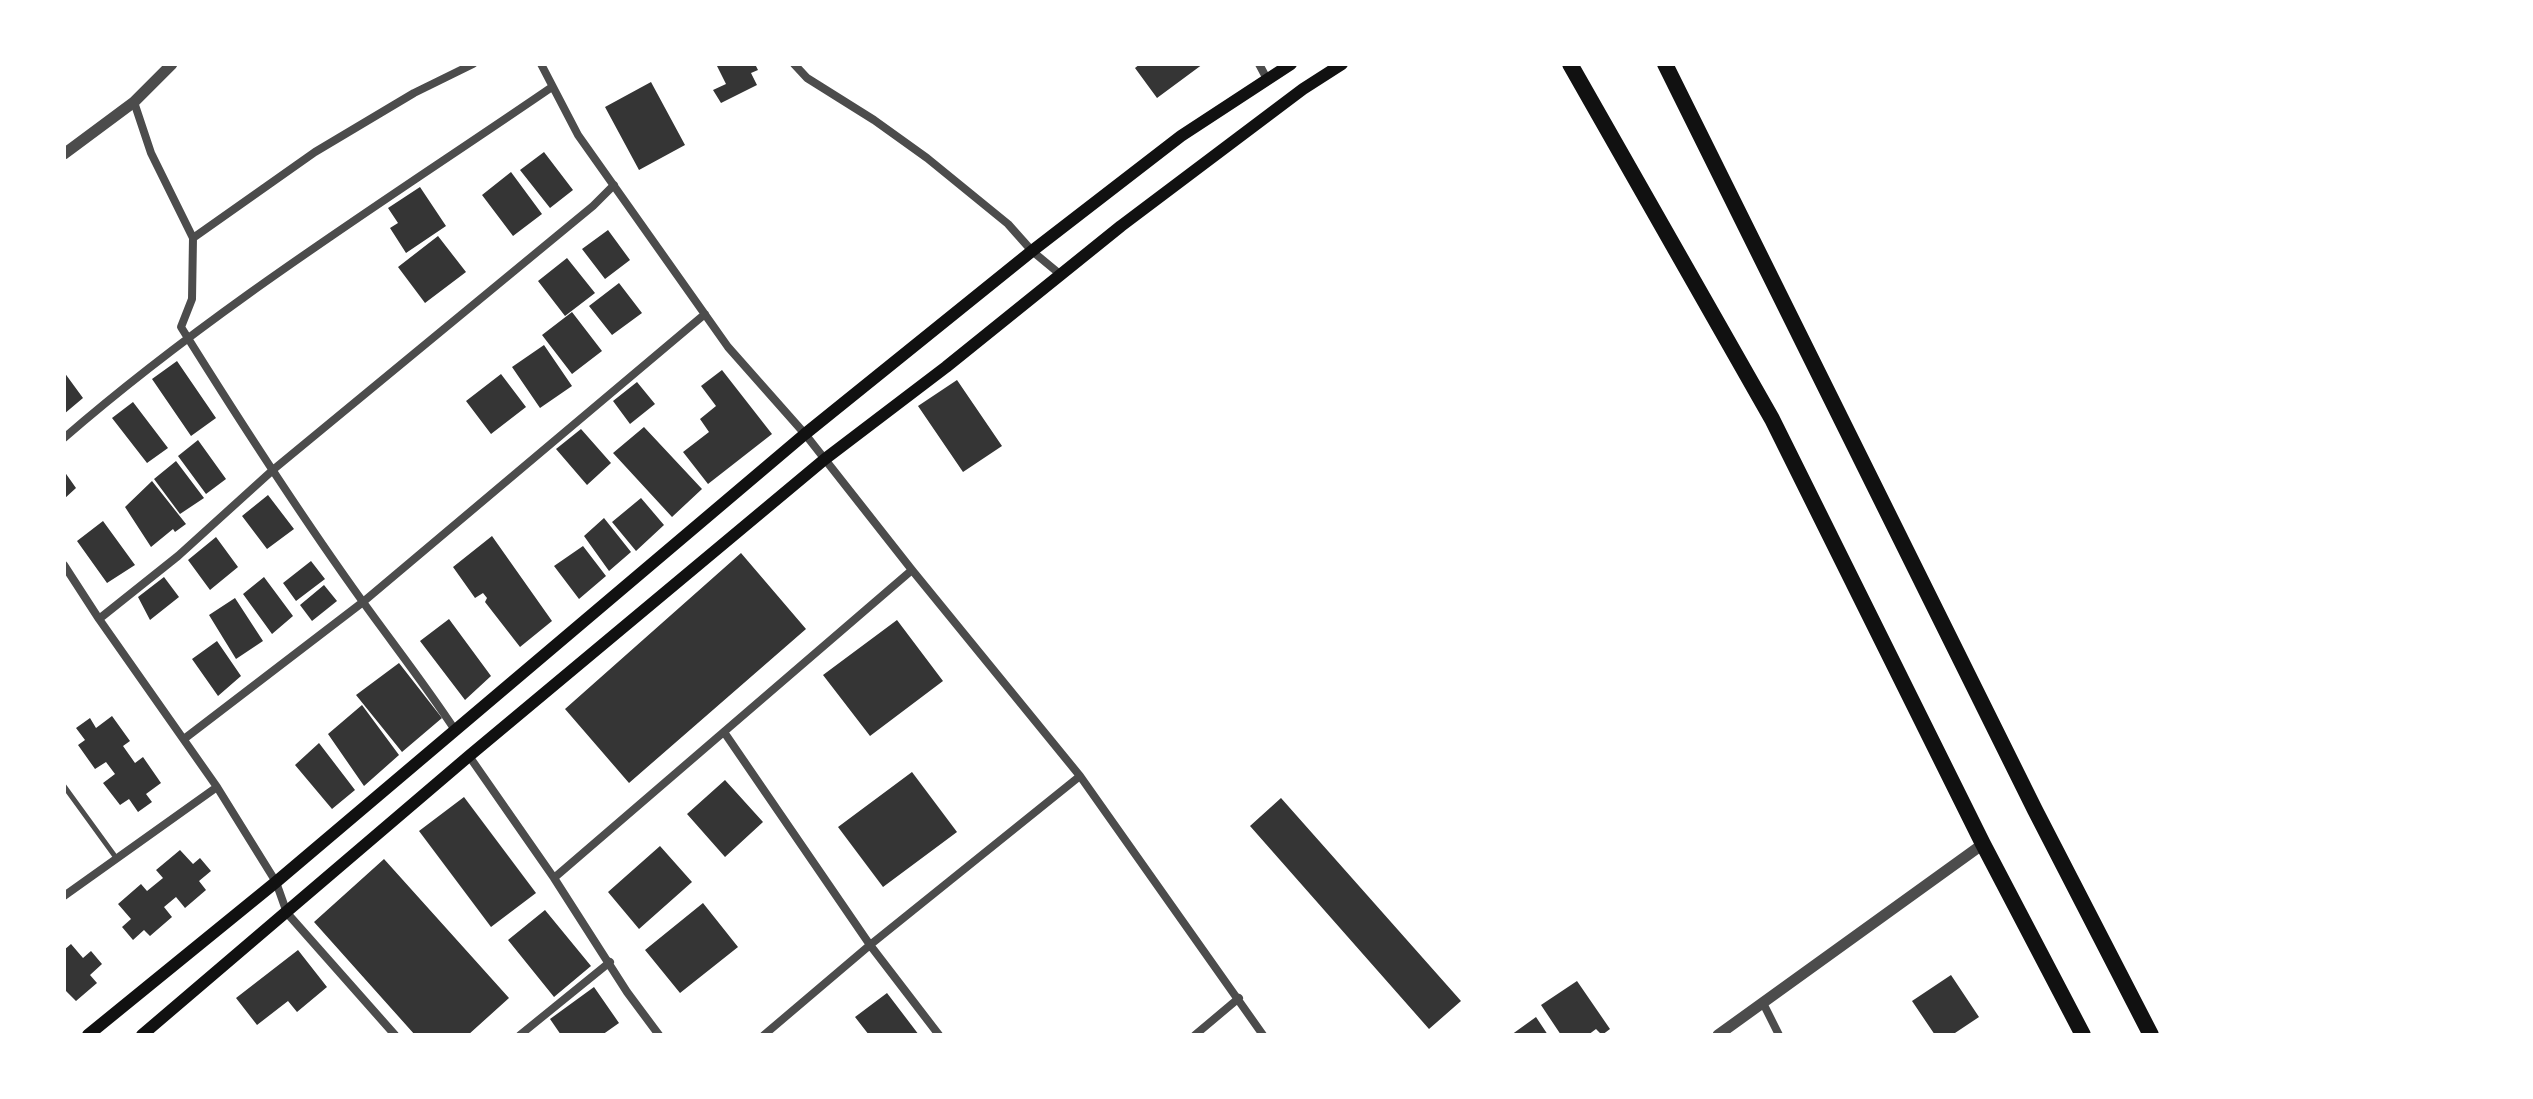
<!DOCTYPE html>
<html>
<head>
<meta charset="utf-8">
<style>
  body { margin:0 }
  #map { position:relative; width:2533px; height:1099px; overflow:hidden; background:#fff; font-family:"Roboto Serif",serif }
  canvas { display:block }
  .frame { position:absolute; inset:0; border:66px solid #fff; pointer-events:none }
</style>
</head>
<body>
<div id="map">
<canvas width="2533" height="1099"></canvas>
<div class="frame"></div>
</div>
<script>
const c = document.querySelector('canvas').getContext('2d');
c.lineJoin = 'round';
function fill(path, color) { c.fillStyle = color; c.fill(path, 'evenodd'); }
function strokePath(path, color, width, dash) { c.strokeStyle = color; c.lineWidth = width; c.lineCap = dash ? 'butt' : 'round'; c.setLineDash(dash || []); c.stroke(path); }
fill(new Path2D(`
  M716,64H755L758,70L751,73L757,85L721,103L713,90L726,84Z
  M1140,64H1203L1157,98L1135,68Z
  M651,82L685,145L639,170L605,107Z
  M544,152L573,190L550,208L520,170Z
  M511,172L542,214L513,236L482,195Z
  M420,187L446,226L406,253L390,228L398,223L388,208Z
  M608,230L630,260L605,279L582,249Z
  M438,236L466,272L425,303L398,267Z
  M567,258L595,293L565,316L538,281Z
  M619,283L642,313L612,335L589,306Z
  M572,312L602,351L572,374L542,335Z
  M544,345L572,386L540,408L512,367Z
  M177,361L216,418L191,436L152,379Z
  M722,370L772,434L708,484L683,452L709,432L700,419L716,406L701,386Z
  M64,372L83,398L64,414Z
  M501,374L526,407L491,434L466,401Z
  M957,380L1002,446L963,472L918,406Z
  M637,382L655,404L630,424L613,401Z
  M133,402L168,448L147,463L112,418Z
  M644,427L702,489L672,517L613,453Z
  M581,429L611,463L587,485L556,449Z
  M198,440L226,479L206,494L178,456Z
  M176,461L204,498L180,514L154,479Z
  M64,471L76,488L64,499Z
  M152,481L186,524L175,532L173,529L151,547L125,507Z
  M268,495L294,529L267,549L242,516Z
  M641,498L664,525L636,551L612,522Z
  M604,518L631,552L609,571L584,536Z
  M103,521L135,565L107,583L77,541Z
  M492,536L552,621L520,647L485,602L487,598L483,593L475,598L453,567Z
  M216,537L238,567L210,590L188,560Z
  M583,546L606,576L579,599L554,566Z
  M741,553L806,629L629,783L565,709Z
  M311,561L325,579L296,601L283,583Z
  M164,577L179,597L150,620L138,597Z
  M264,577L293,616L272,634L243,594Z
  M324,585L337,601L312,621L300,605Z
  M235,598L263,641L236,659L209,615Z
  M449,619L491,676L465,700L420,641Z
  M897,620L943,681L870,736L823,675Z
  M217,641L241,676L218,696L192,659Z
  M399,663L442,718L402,752L356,695Z
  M362,705L399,755L364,786L328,734Z
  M112,716L130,741L123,746L135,763L143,757L161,783L146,794L152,802L138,812L129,799L120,805L103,783L115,774L106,762L95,769L78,745L85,740L76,728L90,718L96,728Z
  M319,743L355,790L332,809L295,765Z
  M912,772L957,832L883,887L838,827Z
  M725,780L763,822L725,857L687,814Z
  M464,797L536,893L491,927L419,831Z
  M1281,798L1461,1001L1429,1029L1250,826Z
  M660,846L692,882L639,929L608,892Z
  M180,850L193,864L200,858L211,871L199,881L206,890L185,908L176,897L164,907L172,917L150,936L144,930L133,940L122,927L131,919L118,904L141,884L147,891L163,878L156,870Z
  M384,859L509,998L468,1035H415L314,922Z
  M703,903L738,947L680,993L645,950Z
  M545,910L591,966L554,997L508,940Z
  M71,944L83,958L91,951L102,964L90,975L97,983L76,1001L66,991L64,993V950Z
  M298,950L327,987L297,1012L288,1001L257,1025L236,998Z
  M1951,975L1979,1017L1952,1035H1935L1912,1001Z
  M1577,981L1610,1029L1602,1035L1596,1029L1588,1035H1561L1541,1005Z
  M594,987L619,1023L602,1035H561L550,1019Z
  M887,993L919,1035H869L855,1017Z
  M1536,1017L1548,1035H1511Z`), '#353535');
strokePath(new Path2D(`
  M64,786L117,859`), '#4c4c4c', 5);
strokePath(new Path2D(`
  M541,64L578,135L728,347L805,434L912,570L1080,776L1263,1035
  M794,64L807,78L874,120L927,158L1008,224L1032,251L1061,275
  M1259,64L1267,79
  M134,102L151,153L193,238L192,299L181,327C239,420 299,513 363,602C394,645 426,686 455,730
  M193,238L315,152L414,93L473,64
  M64,438C215,307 387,200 552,87
  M64,565L99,619L217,787L276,882L287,913L395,1035
  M99,619L178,556L274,469L593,206L614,185
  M724,732L870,945L939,1035
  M184,739L363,602L705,314
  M469,756L554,878L627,992L659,1035
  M554,878L912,570
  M64,896L217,787
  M1763,1003L1779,1035
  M520,1035L610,962
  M764,1035L870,945L1080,776
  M1195,1035L1239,998`), '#4c4c4c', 8);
strokePath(new Path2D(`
  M64,154L134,102L172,64
  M1718,1035L1983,844`), '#4c4c4c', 11);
strokePath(new Path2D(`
  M88,1035L276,882L805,434L1032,251L1181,136L1291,64
  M142,1035L469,756L825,459L946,367L1121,226L1303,89L1342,64`), '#111', 12);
strokePath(new Path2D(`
  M1570,64L1772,419L1983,844L2083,1035
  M1665,64L2035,810L2151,1035`), '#111', 16);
</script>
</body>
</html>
